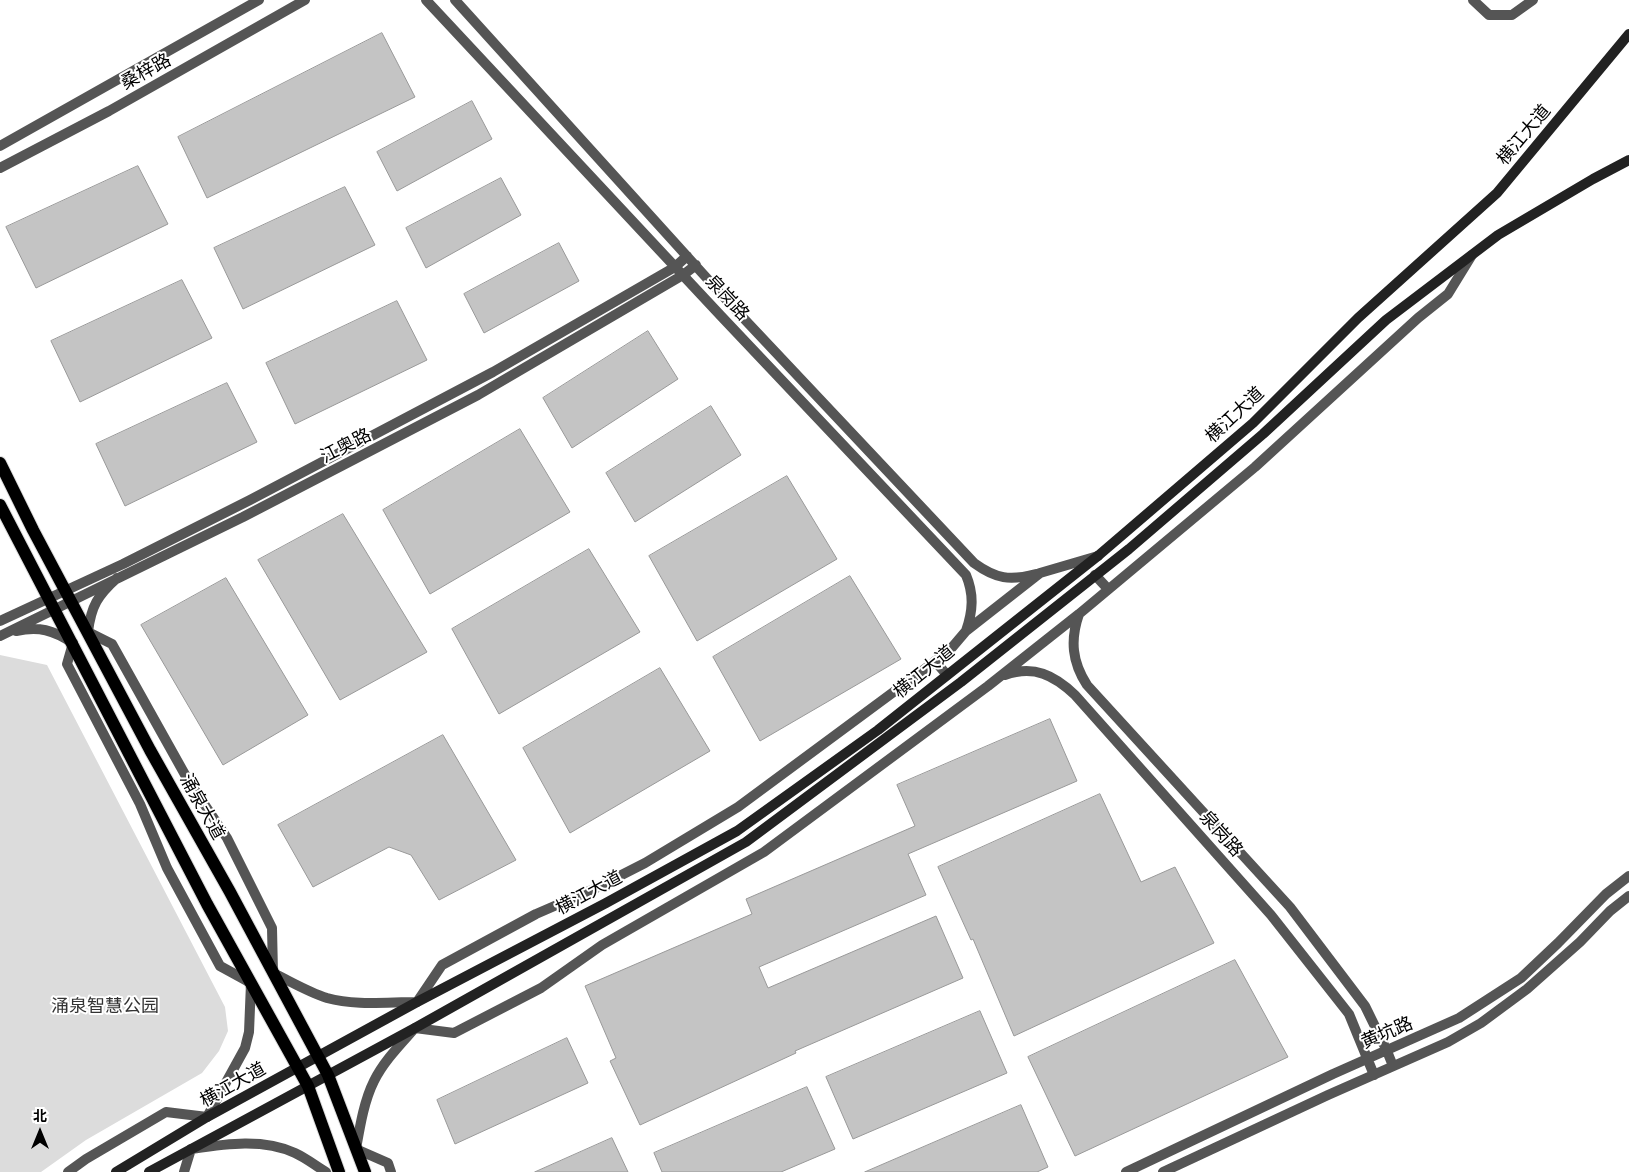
<!DOCTYPE html>
<html>
<head>
<meta charset="utf-8">
<style>
  body { margin:0 }
  #map { position:relative; width:1629px; height:1172px; overflow:hidden; background:#fff; font-family:"Alegreya Sans","Noto Sans SC",sans-serif }
  canvas { display:block }
  .north { position:absolute; left:15px; top:1107px; width:50px; height:50px; -webkit-text-stroke:4px #fff; paint-order:stroke; rotate:0deg; font-size:14px; font-weight:700; line-height:20px; text-align:center; color:#000 }
  .north::after { content:''; display:block; margin:auto; width:18px; height:22px; background:#000; clip-path:polygon(50% 0,100% 100%,50% 72%,0 100%) }
</style>
</head>
<body>
<div id="map">
<canvas width="1629" height="1172"></canvas>
<div class="north">北</div>
</div>
<script>
const c = document.querySelector('canvas').getContext('2d');
c.lineJoin = 'round';
function fill(path, color) { c.fillStyle = color; c.fill(path, 'evenodd'); }
function strokePath(path, color, width, dash) { c.strokeStyle = color; c.lineWidth = width; c.lineCap = dash ? 'butt' : 'round'; c.setLineDash(dash || []); c.stroke(path); }
function write(font, color, halo, rows, align = 'center') {
  c.font = font + ' "Alegreya Sans","Noto Sans SC",sans-serif'; c.lineWidth = 4; c.setLineDash([]); c.textBaseline = 'middle'; c.strokeStyle = halo; c.fillStyle = color; for (const [text, x, y, turn = 0] of rows) {
    c.save(); c.translate(x, y); c.rotate((+turn || 0) * Math.PI / 180); c.textAlign = isNaN(turn) ? turn : align; if (halo) c.strokeText(text, 0, 0); c.fillText(text, 0, 0); c.restore();
  }
}
fill(new Path2D(`
  M0,655L47,665L225,1007L228,1031L219,1051L202,1073L86,1140L41,1172H0Z`), '#dcdcdc');
const building = new Path2D(`
  M382,33L415,97L207,198L178,137Z
  M472,101L492,139L397,191L377,152Z
  M138,166L168,224L36,288L6,227Z
  M501,178L521,215L426,268L406,228Z
  M345,187L375,245L243,309L214,248Z
  M559,243L579,281L484,333L464,294Z
  M182,280L212,338L80,402L51,341Z
  M397,301L427,360L295,424L266,363Z
  M648,331L678,379L572,448L543,398Z
  M227,383L257,442L125,506L96,444Z
  M711,406L741,455L635,522L606,473Z
  M520,429L570,512L430,594L383,510Z
  M787,476L837,559L697,641L649,556Z
  M343,514L427,652L340,700L258,560Z
  M589,549L640,632L499,714L452,629Z
  M850,576L901,659L760,741L713,657Z
  M226,578L308,715L223,765L141,625Z
  M660,668L710,751L570,833L523,748Z
  M1050,719L1077,781L908,854L926,895L759,967L768,988L936,916L963,978L795,1051L796,1053L640,1125L610,1061L616,1058L585,986L752,914L746,899L915,826L897,785Z
  M443,735L516,860L439,900L411,855L389,847L313,887L278,825Z
  M1100,794L1141,882L1175,867L1214,943L1014,1036L973,939L971,940L938,867Z
  M1235,960L1288,1057L1075,1156L1028,1057Z
  M980,1011L1007,1073L853,1139L826,1077Z
  M567,1038L588,1083L455,1144L437,1100Z
  M807,1087L835,1149L781,1172H662L654,1153Z
  M1021,1105L1048,1167L1037,1172H865Z
  M612,1138L628,1172H535Z`);
fill(building, '#c4c4c4');
strokePath(building, '#999', 1);
const primary = new Path2D(`
  M0,463L33,530L150,750L230,892L328,1075L365,1172
  M0,505L207,904L308,1086L339,1172`);
strokePath(primary, '#dbdbdb', 14);
strokePath(new Path2D(`
  M426,0L721,316L966,575C974,594 973,611 966,631
  M455,0L732,306L974,563C996,579 1010,581 1036,574
  M1473,0L1489,15H1512L1533,0
  M0,146L259,0
  M0,168L109,111L305,0
  M1095,575L1108,589
  M117,578C98,595 91,606 88,632L112,644L188,780L227,838L272,928L273,973C290,981 308,992 327,998C355,1006 387,1002 417,1002L442,965L536,914L596,888L645,863L738,807L949,651L966,631L1040,573L1098,556
  M1079,614C1070,640 1072,662 1087,685L1290,907L1365,1006L1387,1051L1393,1066
  M0,621L123,564L250,500L493,372L675,267L687,256
  M16,631C39,626 53,630 73,643L67,664L140,804L167,868L220,966L251,983L249,1032L245,1048L207,1117L166,1112L86,1159L68,1172
  M0,636L243,517L478,395L683,275L696,265
  M935,661L947,675
  M1005,675C1034,665 1054,675 1075,695L1271,915L1349,1014L1374,1075
  M184,1172L191,1149C225,1144 263,1138 295,1153C306,1158 316,1166 326,1172
  M391,1172L388,1163L356,1149C360,1126 364,1101 374,1081C384,1061 400,1045 415,1028L454,1033L541,988L602,945L764,852L988,686L1079,614L1255,467L1418,318L1448,294L1472,255
  M1126,1172L1333,1074L1459,1018L1521,978L1558,943L1606,894L1629,876
  M1163,1172L1328,1095L1448,1042L1481,1023L1527,989L1580,942L1610,911L1629,896`), '#555', 10);
strokePath(new Path2D(`
  M116,1172L207,1117L417,1002L606,903L737,831L878,730L1099,555L1253,423L1358,318L1497,193L1629,34
  M149,1172L415,1028L746,842L961,682L1129,549L1263,434L1386,320L1498,235L1593,179L1629,160`), '#222', 10);
strokePath(primary, '#000', 12);
write('18px', '#000', '#fff', [
  ["桑梓路",146,72,-29],
  ["横江大道",1524,135,-50],
  ["泉岗路",727,298,47],
  ["横江大道",1235,415,-43],
  ["江奥路",346,446,-27],
  ["横江大道",924,672,-39],
  ["涌泉大道",202,807,61],
  ["泉岗路",1221,834,48],
  ["横江大道",589,893,-28],
  ["黄坑路",1387,1033,-23],
  ["横江大道",233,1085,-29]
]);
write('18px', '#333', '#fff', [
  ["涌泉智慧公园",105,1007]
]);
</script>
</body>
</html>
